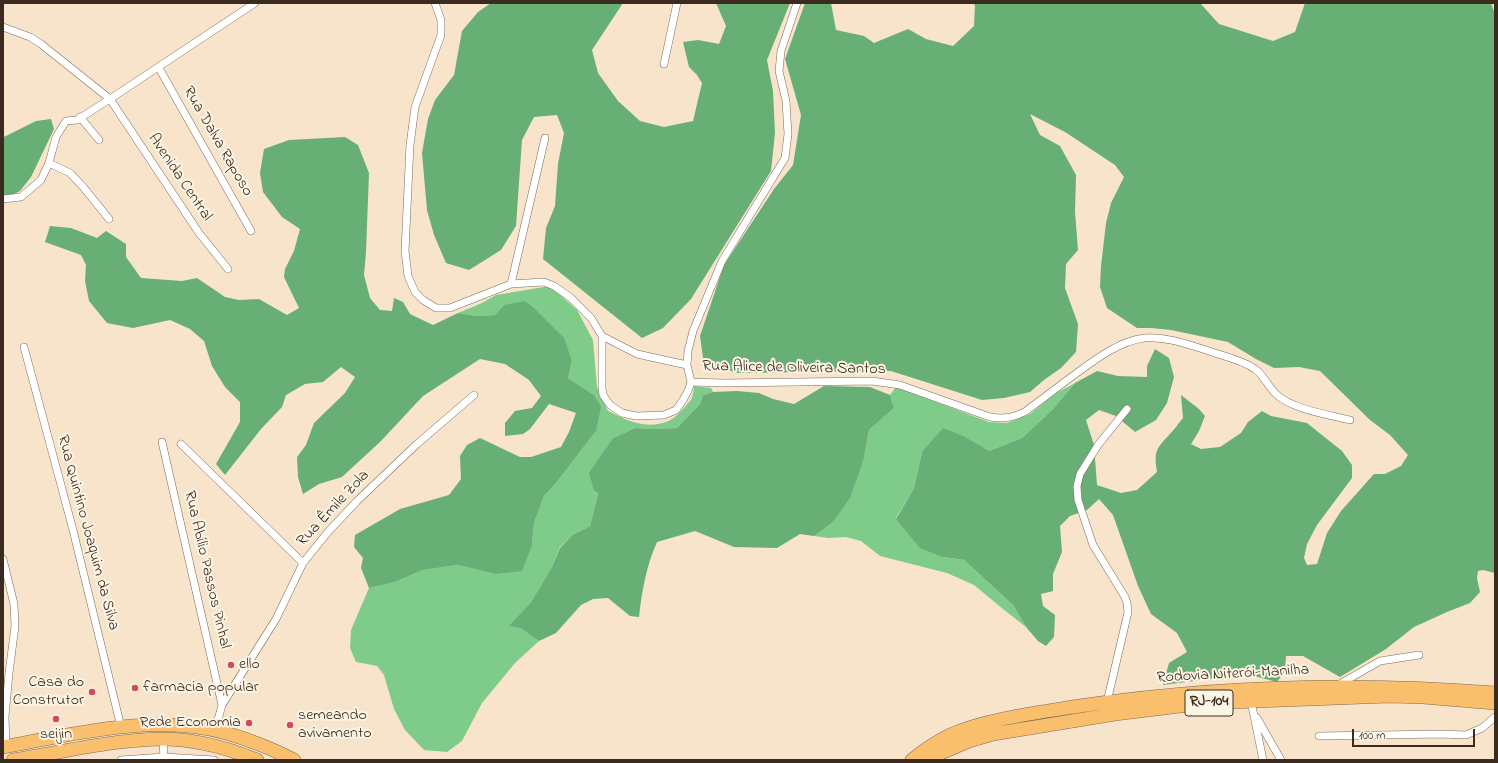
<!DOCTYPE html>
<html>
<head>
<meta charset="utf-8">
<style>
  body { margin:0 }
  #map { position:relative; width:1498px; height:763px; overflow:hidden; background:#f7e4cb; font-family:"Indie Flower",sans-serif }
  canvas { display:block }
  .frame { position:absolute; inset:0; border:4px solid #3b2a1e; pointer-events:none }
  .scale { position:absolute; left:1352px; top:729px; width:123px; height:18px; box-sizing:border-box; border:2px solid #3b2a1e; border-top:0; padding-left:5px; font-size:12px; line-height:14px; white-space:nowrap; color:#3b2a1e; -webkit-text-stroke:3px #fcf5e5; paint-order:stroke }
</style>
</head>
<body>
<div id="map">
<canvas width="1498" height="763"></canvas>
<div class="frame"></div>
<div class="scale">100 m</div>
</div>
<script>
const c = document.querySelector('canvas').getContext('2d');
c.lineJoin = 'round';
function fill(path, color) { c.fillStyle = color; c.fill(path, 'evenodd'); }
function strokePath(path, color, width, dash) { c.strokeStyle = color; c.lineWidth = width; c.lineCap = dash ? 'butt' : 'round'; c.setLineDash(dash || []); c.stroke(path); }
function write(font, color, halo, rows, align = 'center') {
  c.font = font + ' "Indie Flower",sans-serif'; c.lineWidth = 4; c.setLineDash([]); c.textBaseline = 'middle'; c.strokeStyle = halo; c.fillStyle = color; for (const [text, x, y, turn = 0] of rows) {
    c.save(); c.translate(x, y); c.rotate((+turn || 0) * Math.PI / 180); c.textAlign = isNaN(turn) ? turn : align; if (halo) c.strokeText(text, 0, 0); c.fillText(text, 0, 0); c.restore();
  }
}
fill(new Path2D(`
  M550,286L577,310L593,340L597,387L608,411C617,415 627,421 637,423C654,427 671,424 682,410C691,400 693,400 694,386L711,388L713,392L703,395L700,404L677,428L653,429L635,428L613,438L602,455L598,492L590,526L572,535L560,547L552,567L531,602L510,626L520,628L539,641L515,663L482,703L462,741L447,752L424,750L405,730L394,709L384,675L377,666L356,662L350,648L351,630L369,588L395,582L423,570L458,565L495,574L532,545L534,523L544,496L556,483L596,431L594,395L568,378L572,361L504,305L495,315L477,316L458,313L482,303L496,295Z
  M1075,383L1053,409L1022,438L989,451L922,452L914,488L896,518L943,557L964,560L1013,605L1026,627L1003,609L974,585L947,573L880,556L861,541L846,537L828,538L814,536L832,523L864,458L869,430L894,408L890,395L896,387L989,422L1007,423L1030,414L1056,393Z`), '#7fcb89');
fill(new Path2D(`
  M491,3H623L592,50L598,73L618,101L640,121L664,127L693,121L702,83L697,75L689,67L683,42L698,40L719,44L726,26L716,3H790L767,60L773,91L775,133L771,171L691,299L663,328L642,338L543,259L546,228L555,206L558,164L564,133L557,115L534,117L522,140L516,226L501,250L469,270L446,263L434,235L427,210L422,153L428,119L435,100L454,75L462,31L478,12Z
  M805,3H831L836,30L864,36L874,43L908,29L926,39L953,46L974,26L975,5L972,3H1200L1219,24L1273,41L1295,32L1305,3H1491L1495,14V573L1483,570L1478,571L1477,578L1480,592L1470,603L1447,612L1414,627L1386,649L1340,677L1303,656H1286L1285,671L1277,682L1258,677L1232,676L1163,685L1169,663L1187,652L1177,633L1151,614L1138,586L1113,515L1099,499L1087,510L1070,516L1060,526L1062,552L1053,574V591L1041,594L1043,606L1055,615L1054,637L1046,646L1038,641L1026,627L1013,605L964,560L943,557L920,548L896,519L914,488L922,452L943,428L965,437L989,451L1022,438L1053,409L1075,383L1097,371L1118,376L1147,377V366L1155,349L1169,358L1174,377L1167,403L1156,420L1135,432L1116,416L1099,410L1086,420L1094,445L1097,485L1121,493L1137,490L1157,472C1154,452 1155,450 1169,435C1174,430 1178,424 1183,418L1181,395L1199,409L1205,416L1199,431L1191,444L1201,449L1220,447L1241,433L1248,422L1262,411L1271,416L1307,423L1342,451L1352,465V478L1317,525L1307,544L1304,558L1307,565L1317,564L1327,533L1341,511L1374,474H1385L1401,466L1408,455L1390,435L1370,420L1320,371L1299,367L1274,368L1256,359L1228,342L1171,330L1151,328H1137L1107,308L1100,287L1101,266L1106,223L1111,203L1124,177L1115,165L1065,132L1030,114L1040,135L1060,146L1076,175L1075,212L1078,250L1066,264L1065,288L1078,324L1076,352L1061,368L1044,380L1030,392L1004,398L982,400L891,371L739,373L715,367L703,358L700,336L724,265L774,189L793,165L801,115L785,59Z
  M51,119L54,129L31,177L20,191L8,197L3,206V137L6,136L36,121Z
  M345,137L358,145L369,173L366,252L364,275L370,298L380,310L392,311L394,298L403,302L410,314L433,325L458,313L477,316L495,315L504,305L525,301L535,309L564,338L572,361L568,378L594,395L601,407L596,431L556,483L544,496L534,523L532,545L522,571L495,574L458,565L423,570L395,582L369,588L361,568L363,558L354,547L355,535L400,509L449,495L461,479L460,456L467,445L480,438L520,457H531L561,447L569,432L576,413L549,404L530,429L523,434L505,436V423L515,411L532,408L541,396L529,380L505,364L480,359L423,396L381,441L342,477L319,484L303,494L298,477L297,457L306,445L314,423L345,393L355,377L341,367L323,382L305,384L286,395L282,407L261,429L225,475L216,464L240,422V402L225,387L212,366L204,341L190,329L170,320L133,328L107,323L89,301L85,281L86,265L81,255L45,242L50,226L71,228L97,238L106,231L126,244V257L141,278L182,281L197,278L225,297L239,300L259,299L287,315L299,308L284,277L285,269L294,251L300,229L282,217L263,192L260,173L264,149L289,140Z
  M824,386L870,387L890,395L894,408L869,430L864,458L850,498L832,523L814,536L800,534L777,548L734,547L695,531L657,542C646,567 642,591 639,617L630,616L608,598L593,599L581,605L556,633L539,641L520,628L509,626L531,602L552,567L560,548L572,535L590,526L598,493L594,490L589,473L613,438L635,428L653,429L677,428L700,404L703,395L713,392L737,391L759,393L773,399L794,404Z`), '#67af75');
const street = new Path2D(`
  M435,3L441,20V35L415,107L410,145L405,251L408,276L415,292L423,300L436,308H450L511,284L544,282L554,286L570,297L591,318L602,336L637,354L687,365
  M3,27L30,37L41,44L110,99L199,233L228,269
  M664,64L677,3
  M159,68L251,231
  M80,117L99,140
  M49,163L70,173L84,188L109,219
  M3,199L21,197L41,180L49,163L56,137L66,121L77,120L110,99L255,3
  M511,284L545,138
  M602,336V388L603,395L610,405L622,413L636,416L664,415L676,410L683,400L688,391L691,382L687,365L688,351L693,331L722,261L785,158L788,134L786,101L779,71L781,51L797,3
  M24,347L73,530L121,727
  M691,382L723,383L872,381L900,385L990,417C1004,419 1013,418 1026,411C1041,400 1055,389 1070,378C1092,362 1116,342 1144,338C1165,336 1187,344 1206,350C1222,356 1241,359 1255,369C1264,375 1268,387 1276,394C1291,409 1330,415 1350,420
  M162,442L222,705
  M181,444L303,563
  M3,559L14,604L15,626L9,673L5,717L6,746
  M1338,685L1380,661L1419,655
  M1251,701L1263,760
  M1107,702L1128,612L1127,603L1125,597L1093,545L1078,500L1077,486L1080,474L1098,445L1127,409
  M1257,718L1281,760
  M215,731L222,705L276,619L303,563L328,532L357,501L417,444L474,395
  M1319,736L1440,734L1466,735L1482,728L1495,717
  M163,739L164,760
  M121,760L164,757L214,760`);
const highway = new Path2D(`
  M3,747C73,734 156,713 226,733C250,740 273,749 294,760
  M13,760C62,752 111,740 161,739C193,739 228,748 257,760
  M912,760C924,750 936,742 950,735C985,719 1041,712 1079,706C1217,686 1356,682 1495,693
  M930,760L941,753L969,741L993,734L1115,714L1204,703L1389,696L1423,697L1495,703`);
strokePath(street, '#7d6b5b', 8);
strokePath(highway, '#7d6b5b', 14);
strokePath(street, '#fff', 7);
strokePath(highway, '#f9bf6d', 13);
for (const [x, y, r, color] of [
  [231,665,4,"#d1495b"],
  [135,688,4,"#d1495b"],
  [92,692,4,"#d1495b"],
  [56,719,4,"#d1495b"],
  [249,723,4,"#d1495b"],
  [290,725,4,"#d1495b"]
]) { const dot = new Path2D(); dot.arc(x, y, r, 0, 2 * Math.PI); c.fillStyle = color; c.fill(dot); strokePath(dot, '#fcf5e5', 1.5); }
for (const [x, y, w] of [
  [1209,703,48]
]) { const box = new Path2D(); box.roundRect(x - w / 2, y - 13, w, 26, 3); c.fillStyle = '#fcf5e5'; c.fill(box); strokePath(box, '#3b2a1e', 1); }
write('bold 15px', '#3b2a1e', null, [
  ["RJ-104",1209,703]
]);
write('16px', '#3b2a1e', '#fcf5e5', [
  ["Rua Dalva Raposo",217,142,60],
  ["Avenida Central",179,178,56],
  ["Rua Alice de Oliveira Santos",794,369,1],
  ["Rua Êmile Zola",334,509,-47],
  ["Rua Quintino Joaquim da Silva",87,533,75],
  ["Rua Abílio Passos Pinhal",206,570,77],
  ["Rodovia Niterói-Manilha",1233,675,-3]
]);
write('16px', '#3b2a1e', '#fcf5e5', [
  ["ello",239,665],
  ["Casa do",84,683,"right"],
  ["Construtor",84,701,"right"],
  ["farmacia popular",143,688],
  ["semeando",298,716],
  ["avivamento",298,734],
  ["Rede Economia",241,723,"right"],
  ["seijin",56,735,"center"]
], 'left');
</script>
</body>
</html>
